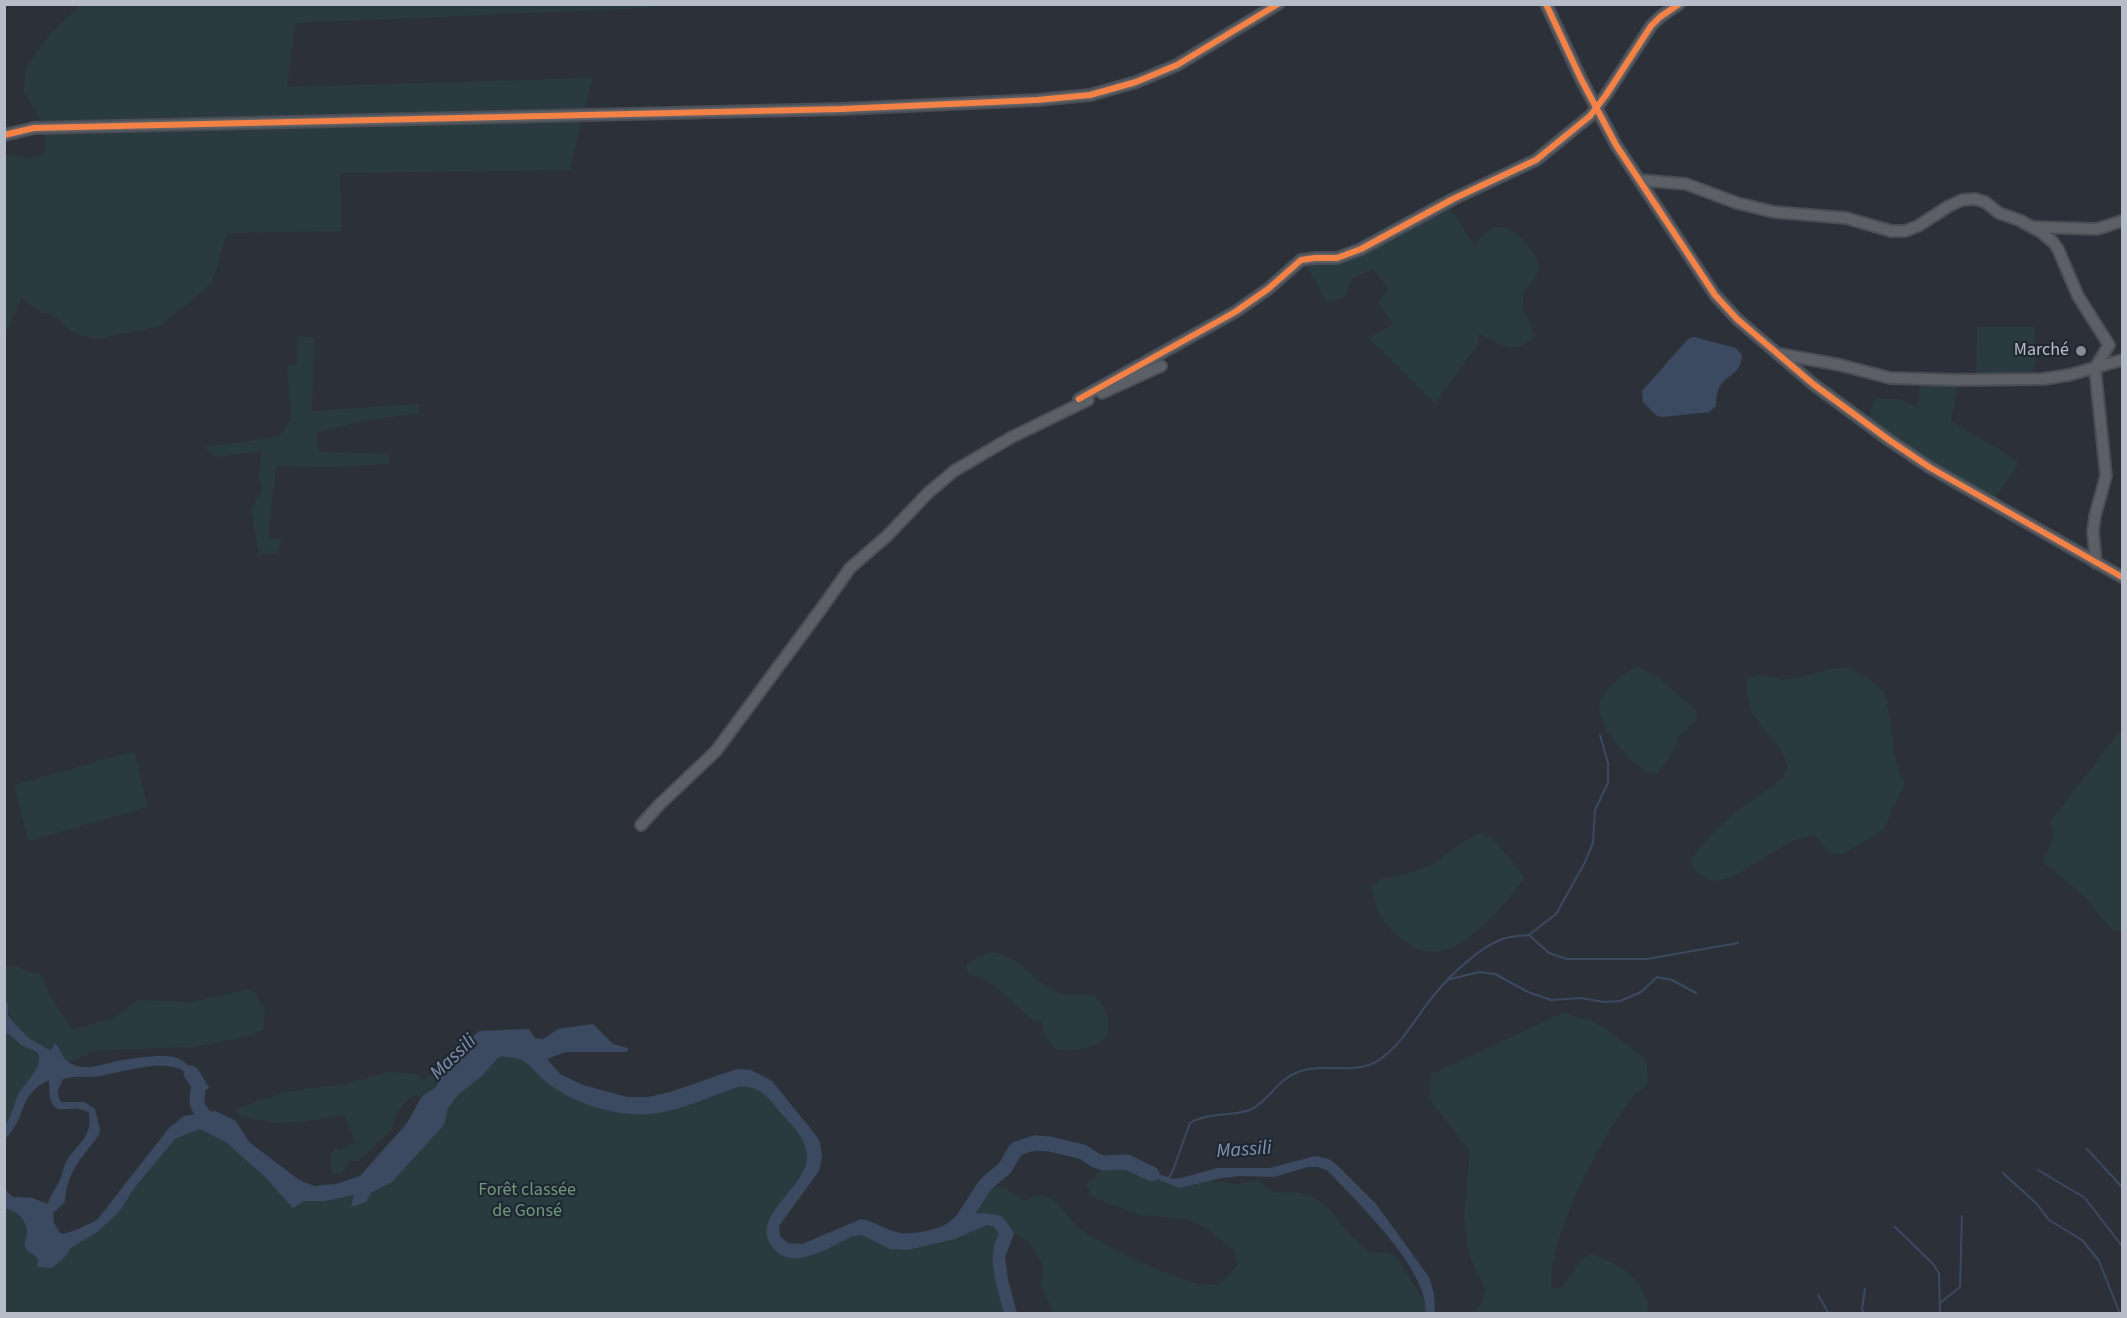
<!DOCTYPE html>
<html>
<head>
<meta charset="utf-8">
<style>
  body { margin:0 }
  #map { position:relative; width:2127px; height:1318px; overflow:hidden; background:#2c3139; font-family:"Source Sans 3",sans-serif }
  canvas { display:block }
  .frame { position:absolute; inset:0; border:6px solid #b7bdc8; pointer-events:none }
</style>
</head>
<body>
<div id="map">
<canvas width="2127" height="1318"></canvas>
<div class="frame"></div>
</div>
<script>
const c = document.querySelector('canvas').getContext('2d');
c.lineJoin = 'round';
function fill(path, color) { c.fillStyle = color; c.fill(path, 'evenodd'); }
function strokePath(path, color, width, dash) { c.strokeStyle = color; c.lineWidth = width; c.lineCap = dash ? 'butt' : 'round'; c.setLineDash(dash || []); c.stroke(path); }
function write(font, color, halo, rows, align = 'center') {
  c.font = font + ' "Source Sans 3",sans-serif'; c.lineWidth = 4.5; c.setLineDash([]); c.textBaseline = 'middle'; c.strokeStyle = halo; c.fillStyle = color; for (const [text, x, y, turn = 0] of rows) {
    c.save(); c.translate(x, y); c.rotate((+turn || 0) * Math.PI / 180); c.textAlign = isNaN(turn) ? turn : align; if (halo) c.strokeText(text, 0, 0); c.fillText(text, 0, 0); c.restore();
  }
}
fill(new Path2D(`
  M81,5H648V8L295,23L287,87L592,78L570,170L340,173L341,231L227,233L212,283L160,326L95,339L72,332L52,314L41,313L22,298L5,333V154L30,159L45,153L46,128L24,92L25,69L51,33Z
  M1445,201L1474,245C1481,239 1488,229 1497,227C1511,224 1529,245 1535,256C1538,260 1539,265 1540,270L1523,293V309L1535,336C1514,357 1503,344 1479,334L1478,344L1435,404L1369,338L1393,324L1378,302L1389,289L1373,269L1352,279L1345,297L1327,302L1303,261L1359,247Z
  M1977,327H2034L2036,363L2031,379L1976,380Z
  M298,336L314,338L312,411L419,404V413L364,421L317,432L319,452L389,454V464L331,467L276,466L268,538L281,539L278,554H259L251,508L262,490L259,474L262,451L215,457L205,447L278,437L291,419L287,366L297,365Z
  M1920,379L1958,380L1951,421L2019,462L1992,503L1866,424L1875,399H1899L1918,407Z
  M1637,666L1658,677L1696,711L1697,719L1680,736L1667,761L1656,775C1652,773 1647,772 1643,769C1628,760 1593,720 1600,701C1606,688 1624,673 1637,666Z
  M1847,668C1860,674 1877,681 1885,695C1887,699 1887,705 1888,709C1894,735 1891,760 1905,783L1883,830L1843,854H1831L1815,835L1792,841L1730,878L1712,881L1697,873L1690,861C1702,844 1716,829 1731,816C1750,800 1775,790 1788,768C1782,742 1767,737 1754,716C1748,705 1747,691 1746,679L1762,675L1783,680L1804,677L1831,669Z
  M2122,729V932L2111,928L2086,898L2043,862L2054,836L2050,822Z
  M135,751L147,807L29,841L14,785Z
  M1481,833L1493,839L1525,877C1505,904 1460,962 1420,950C1415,948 1409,943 1404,940C1383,926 1377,911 1371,887L1382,879L1411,873L1434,864L1464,841Z
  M993,952C1022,956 1033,983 1058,993C1070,997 1087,990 1098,1000C1103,1006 1107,1013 1108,1020C1108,1025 1109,1030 1107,1034C1099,1050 1071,1051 1056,1049L1049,1041L1040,1021L1029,1017L993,984L968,973L966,965L979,956Z
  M16,966L43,977L48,993L72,1030L115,1018L137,1000L192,1002L246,990L255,992L265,1011L263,1030L252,1035L194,1047L97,1050L68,1062L63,1057L59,1046L54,1043L53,1048L50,1050C43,1045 36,1044 29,1039C4,1017 5,998 5,967Z
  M1565,1012C1574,1018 1583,1018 1592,1022C1608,1028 1634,1050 1647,1062L1648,1083C1643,1088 1636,1093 1631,1099C1602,1137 1546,1240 1552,1288H1562L1581,1260L1589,1254C1616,1260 1650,1283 1648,1313H1473L1482,1303L1485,1288L1469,1255L1464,1216L1470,1151L1431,1101L1430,1075Z
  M5,1033C7,1034 36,1052 38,1055C40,1058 40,1060 40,1064L13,1107L11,1117L5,1125Z
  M515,1056L526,1063L549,1084L665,1112L738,1087L747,1085L758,1089L770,1100L803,1140L806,1148L807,1159L804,1173L794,1184L766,1234L770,1246L783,1257L805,1258L854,1236L862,1235L908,1250L955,1239L987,1225L994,1227L999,1234C986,1256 999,1290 1004,1313H5L4,1209C18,1211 28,1221 27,1236C26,1240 24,1243 25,1246C25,1252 35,1254 38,1259L37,1267L66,1256L71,1248L96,1233L118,1213L136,1186L175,1139L201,1129L227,1143L265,1177L293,1208L304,1201H325L355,1195L351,1206L392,1182L444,1125L448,1108L458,1095L483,1075L499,1057Z
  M444,1067C436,1085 433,1097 411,1096L397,1113L391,1130L359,1161H348L346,1169L340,1174L332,1173L331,1155L334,1148L340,1150L355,1143L345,1115L301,1122L275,1123L240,1116L236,1109L284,1092L344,1084L390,1072L416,1074L424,1080Z
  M1120,1167L1135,1170L1179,1188L1209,1181L1239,1184L1258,1180L1273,1193C1333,1187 1327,1220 1366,1249C1376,1257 1385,1249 1396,1257L1426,1303V1313H1054L1041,1286L1043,1267L1036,1253L1029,1241L1014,1234L1006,1220L977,1213C980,1199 984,1194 996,1187L1004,1188L1025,1202L1035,1195C1040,1196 1047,1197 1051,1199C1064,1206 1071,1224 1084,1232C1109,1247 1190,1291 1217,1284C1226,1281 1232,1272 1237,1264L1234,1250L1203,1226L1186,1219L1140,1215L1091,1196L1086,1184L1100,1171Z`), '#2a3b3f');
fill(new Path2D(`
  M1694,337L1736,348L1742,355C1741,381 1715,372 1716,406L1709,412L1662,417L1657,416L1643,402L1642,391L1688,339Z
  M5,998L8,1004V1015L15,1024L30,1039L50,1050L53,1048L54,1043C62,1047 60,1056 67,1061C85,1074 103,1063 122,1060C137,1058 159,1054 174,1057C190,1061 196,1079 209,1086L208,1089L194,1091C192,1048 124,1072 100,1076C88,1078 75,1075 63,1079C59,1087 55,1093 61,1102H84L95,1109L100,1130L99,1135C81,1159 67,1171 65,1202L53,1213L54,1223L60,1233L63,1234L78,1229L97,1220L169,1128L184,1116L215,1111L236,1121L249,1142L299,1180L314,1186L336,1184L360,1176L407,1123L422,1096L435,1088L454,1053L479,1031L529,1029L535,1038L543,1039L558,1029L593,1024L613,1044L628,1048L627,1052H566L547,1059L560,1074L583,1085L627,1097H648L670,1092L737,1069L751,1070L772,1081L815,1134L820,1142L822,1157L819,1171L779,1226L780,1236L788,1243L802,1244L861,1219C874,1221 884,1229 897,1232C907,1236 939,1230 948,1223C956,1216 960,1212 970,1206L977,1213C1000,1214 1003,1213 1014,1234L1005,1257L1008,1280L1017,1313H1004C998,1289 985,1257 999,1234L994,1227L987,1225L955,1239L908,1250L890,1249L862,1235L853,1236C833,1245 797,1270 777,1252C742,1220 807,1189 807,1157C807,1138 791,1125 779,1111C768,1097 757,1084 738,1087C711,1096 678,1112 650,1114C617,1117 575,1104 549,1084C528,1069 529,1055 499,1057L483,1075L458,1095L448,1108L444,1125L413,1159L392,1182L371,1193L366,1202L351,1207L354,1195L325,1201H304L293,1208L265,1177L227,1143L200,1129L175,1139L136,1186L118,1213L96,1233L71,1248L66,1256L52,1268L37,1267L38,1259C35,1254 25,1252 25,1246C24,1243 26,1239 27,1236C28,1221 18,1211 5,1209V1190L13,1197L33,1198L48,1204C50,1196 54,1191 58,1184C62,1177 63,1168 66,1162C77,1143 93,1138 89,1113C68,1098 49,1129 49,1080C16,1096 28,1117 5,1139V1125C12,1116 13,1106 18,1095C23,1085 48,1062 36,1052C32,1049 27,1048 23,1046C17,1042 12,1035 5,1033Z
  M1315,1156L1329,1159L1336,1164L1376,1204L1429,1277L1434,1293L1435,1313H1426C1427,1267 1359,1205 1328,1171L1318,1167H1308L1274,1177L1240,1176L1222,1178L1179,1188L1135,1170L1134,1161L1158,1174L1173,1179L1181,1178L1217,1168H1270Z`), '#3b4a61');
strokePath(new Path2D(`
  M1530,934L1556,914L1584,864L1593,843L1595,810L1608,783V763L1600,735
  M1450,979L1480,972L1495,974L1528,992L1551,1000L1581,998L1604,1002L1620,1001L1641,992L1657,977L1672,980L1696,993
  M2087,1149L2122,1187
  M2038,1170L2085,1198L2122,1246
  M2003,1173L2037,1204L2049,1220L2082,1240L2099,1261L2120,1314
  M1168,1178L1172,1173L1190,1123C1210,1111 1235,1117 1252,1109C1269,1100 1278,1079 1298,1072C1324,1062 1355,1076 1379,1060C1404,1043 1416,1016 1435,994C1450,975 1483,944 1506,938C1513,936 1522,936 1529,935L1549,953L1567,959H1647L1738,943
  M1895,1227L1933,1264L1939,1273L1940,1314
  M1818,1295L1829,1314
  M1940,1303L1960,1287L1962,1216
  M1864,1314L1862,1309L1865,1289`), '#3b4a61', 2);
strokePath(new Path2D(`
  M191,1073L199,1085C195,1104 196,1106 208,1120
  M961,1222L986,1184L1005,1168L1016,1149L1034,1143L1050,1144L1083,1152L1095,1160L1103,1163L1127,1162L1152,1174`), '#3b4a61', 15);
const minor = new Path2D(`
  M1546,4L1581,79L1616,145L1715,295L1737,319L1813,384L1889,440L1929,467L2122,577
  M4,135L34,128L841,109L1037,100L1090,95L1136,82L1177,65L1278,4
  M1639,180L1686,184L1737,203L1774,212L1846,218L1891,231H1905L1918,226L1949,206L1962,200L1975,199L1985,202L1999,213L2019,220L2041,232L2053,242L2058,249L2078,296L2109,345L2095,368L2106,476L2095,516L2093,532L2096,563
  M2034,227L2097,229L2122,221
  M1780,354L1840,365L1890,378L1958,380L2043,379L2069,375L2122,360
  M1102,393L1161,366
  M1079,399L1235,312L1268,289L1301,260L1315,258H1337L1361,249L1453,199L1536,160L1590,116L1606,95L1651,26L1660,17L1679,4
  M641,825L660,804L716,751L824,605L850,568L887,536L928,493L954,471L1012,437L1088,400`);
strokePath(minor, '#4a4d53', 14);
strokePath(minor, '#5c5f66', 10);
strokePath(new Path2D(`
  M1546,4L1581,79L1616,145L1715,295L1737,319L1813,384L1889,440L1929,467L2122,577
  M4,135L34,128L841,109L1037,100L1090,95L1136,82L1177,65L1278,4
  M1079,399L1235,312L1268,289L1301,260L1315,258H1337L1361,249L1453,199L1536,160L1590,116L1606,95L1651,26L1660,17L1679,4`), '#f48246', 6);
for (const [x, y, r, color] of [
  [2081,351,6,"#868c96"]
]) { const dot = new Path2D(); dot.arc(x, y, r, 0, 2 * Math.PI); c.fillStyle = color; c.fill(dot); strokePath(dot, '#1f2733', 2); }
write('18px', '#b7bdc8', '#1f2733', [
  ["Marché",2069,351]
], 'right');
write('18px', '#70987a', '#1f2733', [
  ["Forêt classée",527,1191],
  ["de Gonsé",527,1212]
]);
write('italic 20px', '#8092ae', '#1f2733', [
  ["Massili",454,1058,-44],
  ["Massili",1244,1151,-4]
]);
</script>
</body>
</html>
